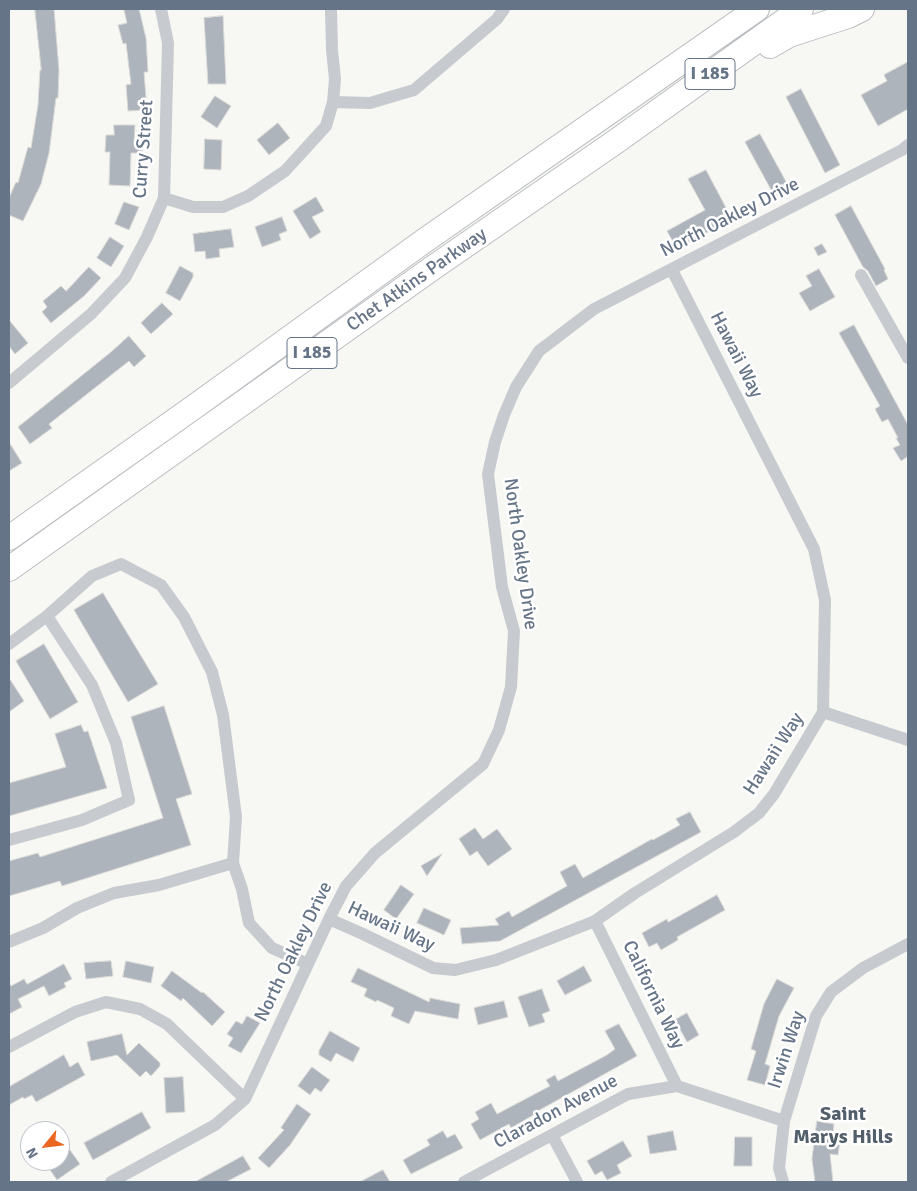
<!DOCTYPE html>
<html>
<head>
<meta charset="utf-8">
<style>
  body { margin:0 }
  #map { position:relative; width:917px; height:1191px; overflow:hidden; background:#f7f7f4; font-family:Signika,sans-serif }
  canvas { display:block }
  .frame { position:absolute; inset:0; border:10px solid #657487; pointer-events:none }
  .north { position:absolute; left:20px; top:1121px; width:50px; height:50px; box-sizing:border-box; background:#fff; border:1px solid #c1c7cf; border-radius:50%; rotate:241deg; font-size:14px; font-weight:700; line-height:20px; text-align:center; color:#657487 }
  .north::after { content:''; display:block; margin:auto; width:18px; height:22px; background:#ea6621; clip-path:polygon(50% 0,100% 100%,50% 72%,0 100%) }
</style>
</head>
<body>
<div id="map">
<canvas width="917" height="1191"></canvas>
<div class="frame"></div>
<div class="north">N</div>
</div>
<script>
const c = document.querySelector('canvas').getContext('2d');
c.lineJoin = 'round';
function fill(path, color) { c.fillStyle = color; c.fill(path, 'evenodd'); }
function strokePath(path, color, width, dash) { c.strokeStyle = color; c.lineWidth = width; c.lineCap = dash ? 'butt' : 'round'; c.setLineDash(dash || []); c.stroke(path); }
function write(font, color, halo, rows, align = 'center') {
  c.font = font + ' Signika,sans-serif'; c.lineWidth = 5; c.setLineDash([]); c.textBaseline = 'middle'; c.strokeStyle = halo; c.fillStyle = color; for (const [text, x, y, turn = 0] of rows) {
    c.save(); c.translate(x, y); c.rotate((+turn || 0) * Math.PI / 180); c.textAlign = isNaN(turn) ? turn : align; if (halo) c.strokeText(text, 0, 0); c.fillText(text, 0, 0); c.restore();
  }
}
const building = new Path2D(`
  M35,9H54L59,70L58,98H56L49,153L41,184L23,221L9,215V198L16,182L18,183L28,147L31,148L38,105L40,70H41Z
  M131,9H139L146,38L148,72H144L147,110L128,111L126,85L131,84L126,43L123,44L118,25L127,23L124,10Z
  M223,16L226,84H208L204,18Z
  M908,62V109L878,126L861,95L887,81L884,75Z
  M801,89L840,165L825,173L786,97Z
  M215,96L231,106L217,128L201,117Z
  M278,123L290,138L269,155L257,140Z
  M114,125H135L134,142H142V153H131L130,186L109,185L110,152H105L106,135H114Z
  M760,134L790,189L775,197L745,142Z
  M205,139L222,140L221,170L204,169Z
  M706,170L732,219L677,249L667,231L705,210L688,179Z
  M316,197L324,211L312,217L321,232L310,239L293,211Z
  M124,202L139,207L129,230L115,224Z
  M851,206L885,269L884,270L888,279L876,286L868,271L863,267L835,215Z
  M282,217L287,231L279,234L281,240L262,247L255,227Z
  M231,229L234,247L219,249L220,257L206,259L205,251L195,252L193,234Z
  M110,237L124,246L111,267L97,258Z
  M822,244L827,252L818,256L814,248Z
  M180,266L193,273V277L180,301L166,293Z
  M89,267L101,278L84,296L51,323L42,312L47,307L43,301L61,286L66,291Z
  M819,269L835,297L810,311L799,293L812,286L806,276Z
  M162,303L173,314L151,334L141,323Z
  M9,320L28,343L15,354L9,346Z
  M854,325L908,425V460L907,457L901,461L893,448L900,445L896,438H898L888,419L882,422L875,409L880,406L839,333Z
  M129,336L146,356L134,367L129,361L49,424L52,428L30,444L18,427L111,352Z
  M9,442L22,463L9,471Z
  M103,593L158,684L128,702L74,610Z
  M44,644L78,702L50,719L16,661Z
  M9,678L24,701L9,712Z
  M164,706L192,794L176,799L191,845L62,886L60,881L9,896V861L38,853L40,857L163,818L131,717Z
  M81,725L84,732L88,731L107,788L9,816V783L66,767L55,734Z
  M690,812L701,832L500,941L462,944L460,928L499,925L495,919L509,911L512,917L567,886L560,872L575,864L583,878L652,839L653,840L680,825L676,819Z
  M475,828L483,839L497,829L512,849L488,866L477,851L470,856L459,839Z
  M442,854L427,876L421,866Z
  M401,885L414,894L396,919L384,910Z
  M717,895L725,910L677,937L678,940L661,950L657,943L649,947L642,933L667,919L668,922Z
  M424,908L451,920L444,935L417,923Z
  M111,961L113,976L86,979L84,963Z
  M126,961L154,967L151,983L123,977Z
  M64,964L72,979L64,983L66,987L49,996L44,986L18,999L22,1007L9,1014V983L11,986L24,979L27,984Z
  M584,966L592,981L565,995L557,981Z
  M358,968L429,1002L430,998L460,1004L458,1019L415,1011L409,1024L391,1016L394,1008L377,1000L376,1002L364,996L367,989L351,982Z
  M172,971L202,993L203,992L225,1012L212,1026L183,998L181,1001L161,986Z
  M777,979L794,988L779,1016L765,1064L770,1066L765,1085L747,1080L756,1051L751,1049L764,1004Z
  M542,989L550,1011L542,1014L545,1022L529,1027L518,997Z
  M504,1001L508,1017L478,1025L474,1008Z
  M687,1013L699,1035L687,1042L675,1020Z
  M247,1016L260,1023L241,1053L228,1046L233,1038L227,1034L236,1021L242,1024Z
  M619,1024L637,1056L536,1112L537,1113L511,1128L509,1124L480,1140L471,1124L479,1119L475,1112L491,1103L497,1114L550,1086L546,1080L555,1075L558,1081L607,1055L615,1049L605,1031Z
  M330,1031L360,1048L353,1062L336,1053L331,1062L319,1055V1051Z
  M122,1034L127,1055L139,1043L160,1063V1066L151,1076L146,1071L140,1077L117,1055L91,1061L87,1042Z
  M64,1055L70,1067L78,1062L85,1075L36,1102L32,1095L24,1099L23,1097L9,1105V1087Z
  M312,1067L330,1080L321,1092L315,1088L310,1095L298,1086Z
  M183,1077L185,1112L166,1113L164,1078Z
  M297,1104L311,1114L290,1145L269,1168L258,1158L284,1130L281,1128Z
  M142,1112L151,1128L93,1160L84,1143Z
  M817,1121L834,1124L833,1133L841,1134L838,1155L830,1154L833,1182H815L812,1159Z
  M443,1131L447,1138L455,1134L463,1148L411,1174L403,1160L430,1145L427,1140Z
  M673,1131L677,1150L650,1154L647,1136Z
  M735,1137H752V1166H734Z
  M623,1141L632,1156L617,1165L621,1173L607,1180L602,1171L595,1175L587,1161Z
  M67,1146L80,1164L57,1180L44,1161H60V1151Z
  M243,1156L251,1169L226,1182H195Z
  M383,1170L390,1182H360Z`);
fill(building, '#aeb4bb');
strokePath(building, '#d9d9d7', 1);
const highway = new Path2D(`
  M770,46L789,35L848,16L862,9
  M9,538L194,407L424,241L757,9
  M9,569L434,267L618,140L801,9`);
strokePath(highway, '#b9bcc0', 26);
strokePath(new Path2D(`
  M333,102L370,103L414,90L497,19L504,9
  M164,198L193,207H223L248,196L285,171L326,126L333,102L335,79L332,50L331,9
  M861,275L908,358
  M9,383L91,314L125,278L147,237L164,198L168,43L161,9
  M9,644L47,616L92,576L121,564L161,585L184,617L212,672L223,715L236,817L233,863L242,889L249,923L272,948L308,964
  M823,712L908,740
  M9,840L82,820L129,800L116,743L92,685L47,616
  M329,919L363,934L433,968L455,970L496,960L595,921L635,893L734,832L759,813L774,794L823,712L825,600L814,549L672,270
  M595,921L677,1086
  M9,942L43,928L77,908L114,893L159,885L233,863
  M9,1047L75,1012L106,1002L140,1009L167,1024L245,1099
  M552,1135L577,1182
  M111,1182L215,1125L245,1099L329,919L346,886L375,853L483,764L499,730L511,687L514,631L502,587L488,474L495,442L504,415L516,387L539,351L594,309L902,150L908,145
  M464,1182L628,1094L677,1086L784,1121
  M783,1182L779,1168L784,1121L816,1016L831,992L863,968L908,944`), '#c7cace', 12);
strokePath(highway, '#fff', 24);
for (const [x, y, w] of [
  [710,74,50],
  [312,353,50]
]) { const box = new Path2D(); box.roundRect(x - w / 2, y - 15.5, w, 31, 4); c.fillStyle = '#fff'; c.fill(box); strokePath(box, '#657487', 1); }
write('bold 18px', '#657487', null, [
  ["I 185",710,74],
  ["I 185",312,353]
]);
write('19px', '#657487', '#fff', [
  ["Curry Street",144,149,-86],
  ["North Oakley Drive",730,218,-27],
  ["Chet Atkins Parkway",417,280,-35],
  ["Hawaii Way",736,355,63],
  ["North Oakley Drive",520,554,82],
  ["Hawaii Way",774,754,-57],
  ["Hawaii Way",391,927,25],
  ["North Oakley Drive",294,952,-64],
  ["California Way",653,995,64],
  ["Irwin Way",787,1050,-72],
  ["Claradon Avenue",556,1112,-28]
]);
write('bold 20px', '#535e6b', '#fff', [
  ["Saint",843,1115],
  ["Marys Hills",843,1138]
]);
</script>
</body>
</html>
